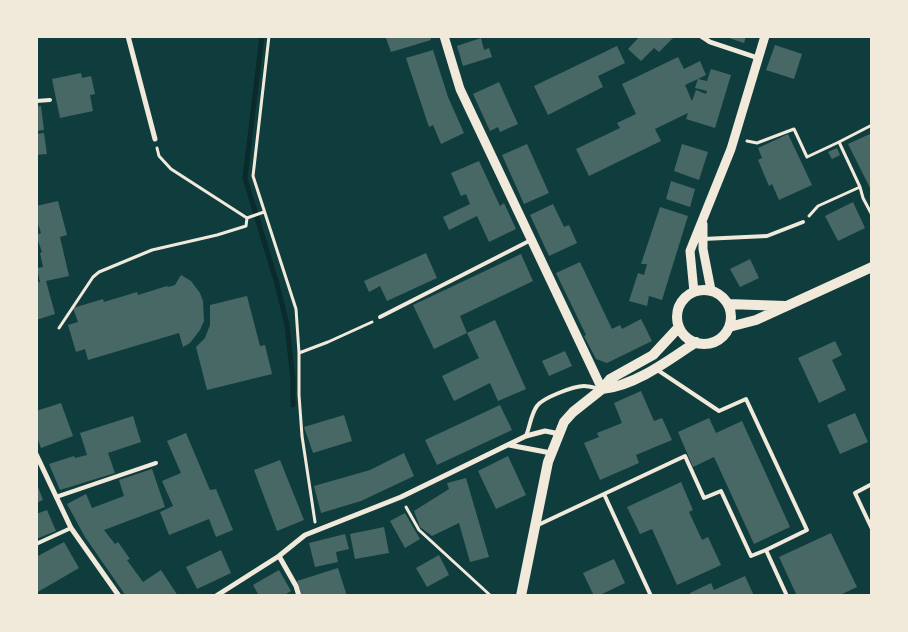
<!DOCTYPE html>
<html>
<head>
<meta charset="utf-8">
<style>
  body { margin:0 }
  #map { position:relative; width:908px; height:632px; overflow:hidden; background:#0f3d3e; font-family:Figtree,sans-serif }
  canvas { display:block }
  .frame { position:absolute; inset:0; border:38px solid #f1e9da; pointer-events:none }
</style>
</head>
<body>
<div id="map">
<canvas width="908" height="632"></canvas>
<div class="frame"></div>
</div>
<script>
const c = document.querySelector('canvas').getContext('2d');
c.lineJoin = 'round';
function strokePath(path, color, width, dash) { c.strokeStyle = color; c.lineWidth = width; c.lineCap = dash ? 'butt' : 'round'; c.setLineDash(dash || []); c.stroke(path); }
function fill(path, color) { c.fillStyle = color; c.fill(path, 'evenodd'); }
strokePath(new Path2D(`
  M262,36L245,178L277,284L287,325L293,379V405`), '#0a2a2b', 5);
fill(new Path2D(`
  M393,36H430L431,40L391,52L386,38Z
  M640,36H671L673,38L659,52L654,48L641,61L628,49Z
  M723,36H746L744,43Z
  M481,38L484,50L489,48L492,57L463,66L457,46Z
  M775,45L802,54L794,79L766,70Z
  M617,46L625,63L598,76L603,87L548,115L534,86Z
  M433,50L448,97L464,133L441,144L433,125L429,127L406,58Z
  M678,57L684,69L700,61L706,75L698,79L707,81L711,69L731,75L715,128L686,119L688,113L655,129L661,141L589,176L576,149L620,128L617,123L636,114L622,84ZM698,79L695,88L707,91L706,94L696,90L692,101L685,85Z
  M81,73L82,78L91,76L95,94L90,95L93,111L60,118L52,79Z
  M499,82L518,124L500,132L498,127L490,131L473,94Z
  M41,106L44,130L36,131V107Z
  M44,133L47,154L36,155V134Z
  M872,133V192L848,144Z
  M788,134L812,185L779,200L772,184L769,186L758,160L762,158L758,148Z
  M527,144L549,193L524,204L502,155Z
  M682,144L708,152L699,180L674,171Z
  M837,148L840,155L832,159L828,152Z
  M479,161L500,206L504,203L516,229L489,242L477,216L449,230L443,217L470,204L466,194L461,196L451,173Z
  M671,181L695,189L690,207L666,199Z
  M58,201L67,235L60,237L69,276L46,281L55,314L36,320V283L40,282L37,268L43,267L40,253L42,252L36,235L41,233L36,218V206Z
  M853,202L865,228L838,241L825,216Z
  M553,204L564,227L569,225L577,243L549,256L530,215Z
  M660,207L688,216L662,300L649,296L647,306L629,301L638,273L644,275L647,264H641Z
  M426,253L437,278L387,301L380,286L369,292L364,281Z
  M521,254L533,281L460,316L467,333L434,349L413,305Z
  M750,259L759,278L740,287L730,269Z
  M580,262L612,329L620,325L622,329L641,319L652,341L607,363L596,359L584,336L586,335L556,273Z
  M181,275L191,281L200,293L203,301L204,321L200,330L190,343L183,347L179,333L88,360L85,349L76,352L68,325L78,322L73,308L103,299L104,302L137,292L138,295L167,286L168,287L175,285Z
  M247,296L260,346L265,345L272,374L207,390L196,347L205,338L210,325V305Z
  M495,320L526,389L498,401L490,383L454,401L442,376L479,358L467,333Z
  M835,341L842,355L832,360L846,390L819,403L798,358Z
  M565,351L572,366L549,376L542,361Z
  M641,391L654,421L662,418L672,440L636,455L639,463L600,480L584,443L599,437L597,433L622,423L614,403Z
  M61,403L73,436L41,448L36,435V411Z
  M500,405L512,430L437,465L425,440Z
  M855,413L868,442L840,454L827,425Z
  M344,415L352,441L313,453L304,427Z
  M133,416L141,442L108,453L115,473L60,490L49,464L74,456L75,458L87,455L80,433Z
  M709,418L716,433L742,421L790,527L754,544L714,457L693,467L678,432Z
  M186,433L210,490L216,489L233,530L216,537L209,519L169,535L160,512L173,506L162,481L181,473L167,441Z
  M404,453L414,476L361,501L321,513L314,486L370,470Z
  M508,456L526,495L496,509L478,471Z
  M280,460L304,520L277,531L254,470Z
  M152,469L165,507L104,530L115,544L118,542L130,559L127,560L143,582L161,570L178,596H126L85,537L67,504L86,494L92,508L124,496L119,480Z
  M466,478L489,557L470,562L459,523L432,536L420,527L414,511L449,489L447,483Z
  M681,482L693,510L689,512L702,540L708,537L721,565L677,585L652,529L640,534L627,507Z
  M36,487H38L43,500L36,503Z
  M47,510L56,531L36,539V514Z
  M405,513L420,539L405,548L390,521Z
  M384,527L389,553L355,559L350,534Z
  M831,533L857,587L838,596H797L779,557Z
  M345,534L349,549L336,552L338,562L315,567L309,543Z
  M64,542L79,568L36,593V557Z
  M221,550L231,573L197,589L186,567Z
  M439,555L449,575L427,587L416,568Z
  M614,559L625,583L598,596H594L583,573Z
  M338,568L347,596H302L297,581Z
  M279,570L291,591L283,596H259L253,585Z
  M745,576L754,596H691L690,593L711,583L714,590Z`), '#486865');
strokePath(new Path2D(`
  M269,36L253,176L296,309L299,353V395L302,436L315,522
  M747,141L757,143L794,129L807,157L839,142
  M157,148L159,156L171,169L247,218
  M860,187L863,198L872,215
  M809,216L818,206L860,187L839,142L872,125
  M247,218L264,212
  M59,328L93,277L99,272L152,250L217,235L246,226L247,218
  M299,353L328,342L372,322
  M406,507L419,530L491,596`), '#f1e9da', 3);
strokePath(new Path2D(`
  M36,101L50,100
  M703,239L767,236L803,222
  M380,317L531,240
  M656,369L719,411L746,399L807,530L766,550
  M526,436C530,426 531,414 537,406C542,398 574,386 584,386C589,386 595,388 600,389
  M872,484L855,493L872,529
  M604,494L685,456L704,498L721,491L751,556L766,550L787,596
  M56,497L156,463
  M538,525L604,494L651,596
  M36,544L71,528
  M429,596H443`), '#f1e9da', 4);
strokePath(new Path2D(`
  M128,36L155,139
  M701,36L710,42L758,58
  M509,445L551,453
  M36,454L71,528L119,596
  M279,556L296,586L299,596
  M216,596L279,556L305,535L401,497L526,436L545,431L560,434`), '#f1e9da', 5);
strokePath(new Path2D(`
  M444,36L460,89L602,389
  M703,224V249L711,290
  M694,292L690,251L731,149L765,36`), '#f1e9da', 9);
strokePath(new Path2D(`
  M677 317a27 27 0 1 1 54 0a27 27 0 1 1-54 0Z
  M728,304L785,306
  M729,327L756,320L872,267
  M602,389C635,386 669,360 696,342
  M521,596L548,462L564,422L573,412L602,389L610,379L653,355L679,327`), '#f1e9da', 10);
</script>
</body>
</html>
